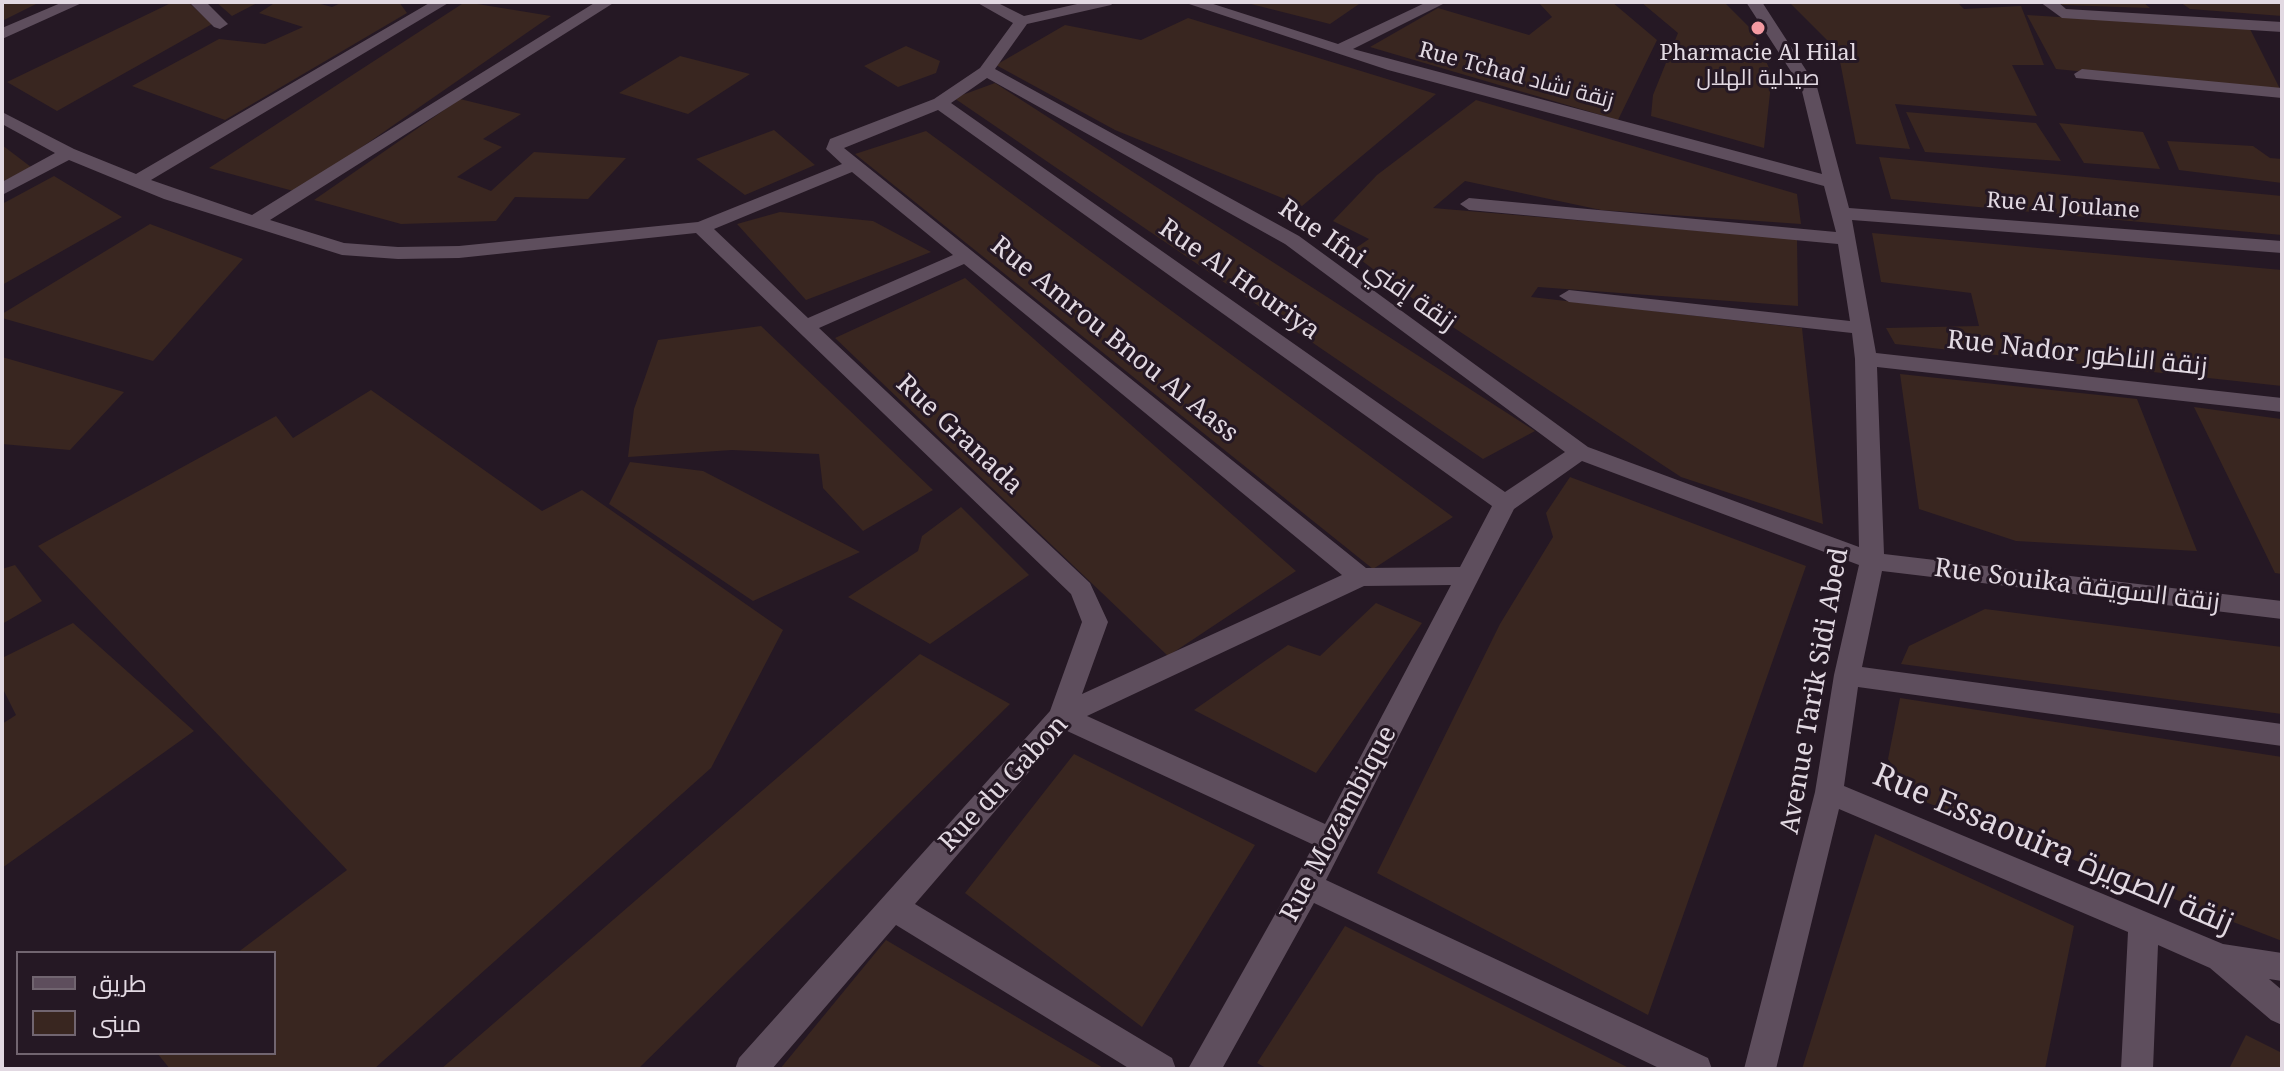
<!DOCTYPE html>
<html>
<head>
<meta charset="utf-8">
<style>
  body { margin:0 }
  #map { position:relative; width:2284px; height:1071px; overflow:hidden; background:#251824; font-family:"Noto Serif",Cairo,serif }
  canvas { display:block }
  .frame { position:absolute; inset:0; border:4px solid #e2d9e2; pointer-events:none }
  .legend { position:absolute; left:16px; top:951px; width:260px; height:104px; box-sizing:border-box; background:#251824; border:2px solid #716570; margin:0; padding:10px 14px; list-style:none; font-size:24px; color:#e2d9e2 }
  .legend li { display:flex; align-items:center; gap:16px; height:40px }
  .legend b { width:40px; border:2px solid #716570 }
</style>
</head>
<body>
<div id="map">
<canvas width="2284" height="1071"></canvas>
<div class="frame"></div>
<ul class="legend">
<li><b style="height:10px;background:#5e4e5d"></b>طريق</li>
<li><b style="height:22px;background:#392620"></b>مبنى</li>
</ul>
</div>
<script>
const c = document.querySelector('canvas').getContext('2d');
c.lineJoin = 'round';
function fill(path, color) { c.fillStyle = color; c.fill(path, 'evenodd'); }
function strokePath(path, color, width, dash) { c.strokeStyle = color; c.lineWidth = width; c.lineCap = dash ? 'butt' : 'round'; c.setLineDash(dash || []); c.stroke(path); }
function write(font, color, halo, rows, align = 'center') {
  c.font = font + ' "Noto Serif",Cairo,serif'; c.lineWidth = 6; c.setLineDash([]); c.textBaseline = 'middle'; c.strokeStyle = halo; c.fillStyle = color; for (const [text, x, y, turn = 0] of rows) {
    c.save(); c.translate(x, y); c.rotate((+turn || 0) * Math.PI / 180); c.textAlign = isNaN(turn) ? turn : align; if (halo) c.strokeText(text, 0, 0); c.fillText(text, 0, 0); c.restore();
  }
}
fill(new Path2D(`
  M2,2H40L2,21Z
  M173,2H188L212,24L57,111L7,82Z
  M216,2H259L232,16Z
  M276,2H313L332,7L343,2H399L407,13L225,120L132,86L219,39L265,44L303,27L259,13Z
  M465,2L551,16L297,192L209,168Z
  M1243,2H1362L1330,24Z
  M1538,2H1612L1657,40L1618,120L1370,47L1438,8L1529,35L1552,17Z
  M1641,2H1724L1753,31L1772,75L1764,148L1651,116L1653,95L1678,33Z
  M1789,2H1957L1964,9L2021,6L2044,65H2012L2037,116L1895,104L1910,149L1856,144L1838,51Z
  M2059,2H2143L2150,8L2062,5Z
  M2180,2H2282V16L2190,9Z
  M2027,15L2250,29L2281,91L2056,69Z
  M1188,18L1436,94L1302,206L1115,130L996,65L1065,25L1141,40Z
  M906,46L940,61L936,73L898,87L864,66Z
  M680,56L750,74L688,114L619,93Z
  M995,83L1535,431L1483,459L954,98Z
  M460,99L521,114L483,139L502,147L457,177L491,191L534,152L626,158L588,199L515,197L496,221L401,224L314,200Z
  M1476,100L1797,194L1801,224L1601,210L1465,181L1433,208L1797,239L1798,306L1538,287L1531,297L1802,328L1823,524L1681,477L1439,318L1350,252L1369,239L1333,221L1377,175Z
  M1906,112L2036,123L2061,161L1925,152Z
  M2059,123L2143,132L2160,169L2084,163Z
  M774,130L815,165L745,195L696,159Z
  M926,131L1453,517L1373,569L855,154Z
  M2167,141L2253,146L2270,158L2282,159V183L2179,170Z
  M2,145L31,167L2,182Z
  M1879,157L2282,196V235L1891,199Z
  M54,176L122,217L2,285V204Z
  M780,212L873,221L931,252L806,300L737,224Z
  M150,224L243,259L153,361L2,318V314Z
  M1872,233L2282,270V386L1895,344L1886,328L1979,326L1971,293L1881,282Z
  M965,278L1296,571L1168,656L835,338Z
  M761,326L933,490L863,531L823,488L819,454L732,450L628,457L634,409L658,340Z
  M2,357L124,392L70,450L2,444Z
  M1900,374L2137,399L2197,551L2016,541L1919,509Z
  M371,390L542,511L582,490L783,630L711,768L374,1069H170L157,1053H274V953H237L347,870L38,546L276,416L293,438Z
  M2194,407L2281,419L2282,574L2275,573Z
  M630,462L703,471L860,552L753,601L609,504Z
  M1570,477L1806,566L1648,1015L1377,873L1500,624L1553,537L1546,513Z
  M961,507L1029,575L930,644L848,597L918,551L922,536Z
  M15,565L42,601L2,624V569Z
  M1376,603L1422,623L1316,773L1194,710L1288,645L1320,656Z
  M1985,609L2282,647V714L1901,664L1909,646Z
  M73,623L194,731L2,868V724L16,715L2,687V658Z
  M920,654L1010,704L638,1069H441Z
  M1900,698L2282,757V941L1915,798L1888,759Z
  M1074,754L1255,845L1142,1027L965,893Z
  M1875,834L2074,926L2045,1069H1802Z
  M1345,926L1631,1069H1268L1257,1063Z
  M886,940L1105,1069H780Z
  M2246,1035L2282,1053V1069H2229Z`), '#392620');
fill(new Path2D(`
  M63,2H84L2,39V28Z
  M189,2H206L228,24L220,29L214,27Z
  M431,2H450L151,180L252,215L596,2H615L270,220L344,243L398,247L459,246L698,222L842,164L826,149L830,139L934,99L980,68L1013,23L976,2H996L1024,16L1086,2H1114L1111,5L1027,24L995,69L1299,236L1588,447L1859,547L1855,359L1852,333L1569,302L1559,296L1569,290L1850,321L1838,244L1469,210L1460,204L1469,198L1836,232L1824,186L1388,70L1183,2H1207L1338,44L1427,2H1447L1353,49L1822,174L1801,87L1746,2H1762L1817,87L1849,208L2282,241V253L1852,220L1876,353L2282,398V412L1877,367L1884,554L2282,601V619L1882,571L1862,667L2282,724V746L1858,687L1844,786L2223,944L2282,953V981L2269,979L2282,990V1025L2271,1020L2210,968L2158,945L2153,1069H2121L2128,932L1839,809L1776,1069H1744L1815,792L1834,675L1859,565L1582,461L1514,509L1326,880L1708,1058L1712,1069H1661L1314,903L1222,1069H1188L1314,845L1065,730L915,904L1172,1058L1176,1069H1130L896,925L772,1069H735L739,1058L1050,711L1082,622L1071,594L696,233L459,258L398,259L342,255L164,199L69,160L2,195V182L55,153L2,124V112L74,149L136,174ZM987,78L1285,244L1565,452L1505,492L951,103ZM938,110L1492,506L1460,567L1366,568L844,148ZM852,172L953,255L808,318L714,229ZM964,264L1342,575L1082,694L1108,622L1090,583L819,328ZM1451,585L1325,824L1087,716L1364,586Z
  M2040,2H2058L2066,9L2282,22V32L2062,18Z
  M2082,69L2282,88V98L2076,78L2074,74Z`), '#5e4e5d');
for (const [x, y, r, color] of [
  [1758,28,8,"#f49aa2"]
]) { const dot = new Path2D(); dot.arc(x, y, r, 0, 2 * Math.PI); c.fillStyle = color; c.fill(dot); strokePath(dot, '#251824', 3); }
write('22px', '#e2d9e2', '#251824', [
  ["Pharmacie Al Hilal",1758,54],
  ["صيدلية الهلال",1758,79]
]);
write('22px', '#e2d9e2', '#251824', [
  ["Rue Tchad زنقة نشاد",1516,76,15],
  ["Rue Al Joulane",2063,206,4]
]);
write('26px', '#e2d9e2', '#251824', [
  ["Rue Ifni زنقة إفني",1367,266,35],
  ["Rue Al Houriya",1239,280,35],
  ["Rue Amrou Bnou Al Aass",1114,340,39],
  ["Rue Nador زنقة الناظور",2077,354,6],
  ["Rue Granada",959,435,43],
  ["Rue Souika زنقة السويقة",2077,586,7],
  ["Avenue Tarik Sidi Abed",1815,691,-80],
  ["Rue du Gabon",1004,784,-47],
  ["Rue Mozambique",1339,824,-62]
]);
write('32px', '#e2d9e2', '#251824', [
  ["Rue Essaouira زنقة الصويرة",2053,850,23]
]);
</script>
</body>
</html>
